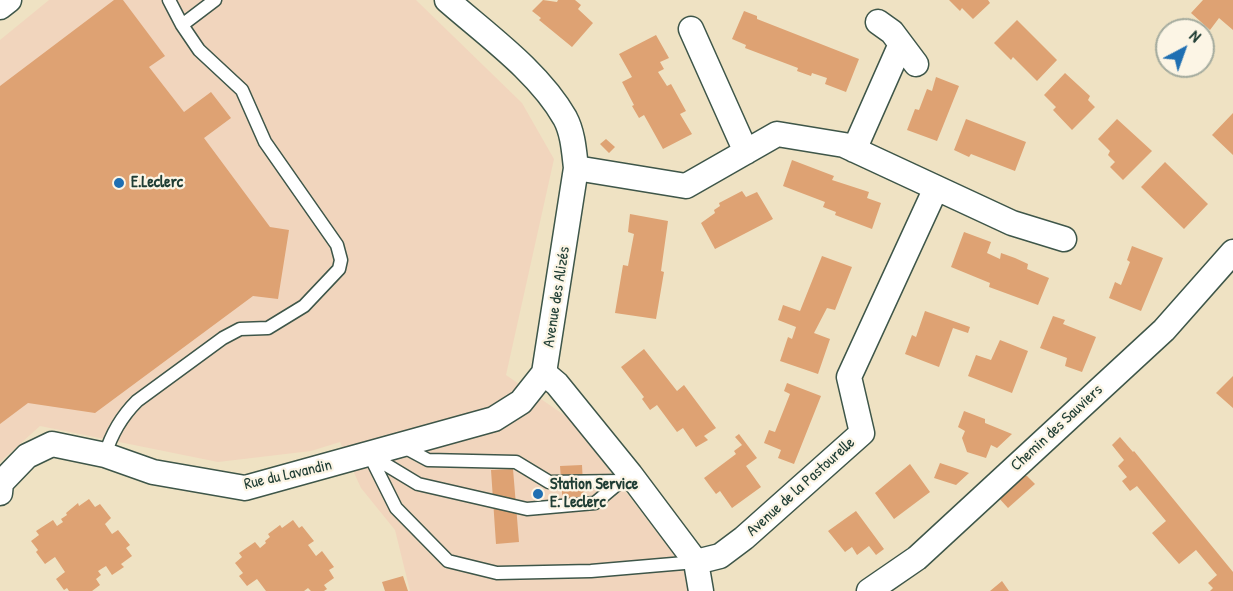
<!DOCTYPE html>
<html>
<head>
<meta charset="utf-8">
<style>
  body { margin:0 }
  #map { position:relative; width:1233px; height:591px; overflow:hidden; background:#efe2c3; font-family:"Patrick Hand",sans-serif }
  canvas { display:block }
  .north { position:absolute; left:1155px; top:18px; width:60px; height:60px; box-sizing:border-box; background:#fcf5e5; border:2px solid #a4ab9e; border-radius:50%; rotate:41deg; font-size:16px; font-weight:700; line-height:24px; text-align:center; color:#1f3d34 }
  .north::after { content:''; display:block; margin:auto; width:21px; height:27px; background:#1f6fb2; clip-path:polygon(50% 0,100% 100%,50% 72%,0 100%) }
</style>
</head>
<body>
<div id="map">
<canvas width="1233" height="591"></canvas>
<div class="north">N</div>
</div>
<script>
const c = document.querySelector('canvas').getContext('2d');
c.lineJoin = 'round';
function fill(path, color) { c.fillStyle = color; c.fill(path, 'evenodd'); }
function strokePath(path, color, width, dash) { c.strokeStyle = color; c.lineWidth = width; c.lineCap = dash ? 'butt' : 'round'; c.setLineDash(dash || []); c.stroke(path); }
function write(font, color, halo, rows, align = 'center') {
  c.font = font + ' "Patrick Hand",sans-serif'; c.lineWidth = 4.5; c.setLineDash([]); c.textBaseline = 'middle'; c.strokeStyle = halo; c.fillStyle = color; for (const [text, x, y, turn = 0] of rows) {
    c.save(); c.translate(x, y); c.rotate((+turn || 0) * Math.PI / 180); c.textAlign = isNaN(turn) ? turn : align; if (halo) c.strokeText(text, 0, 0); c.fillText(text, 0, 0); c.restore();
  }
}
fill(new Path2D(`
  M49,0H416L522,103L554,159L506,375L570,419L688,573V591H410L395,530L361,488L340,442L311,451L218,462L40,426L0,462V40Z`), '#f1d5bd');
fill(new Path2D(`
  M114,0H123L165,56L149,67L184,112L211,92L231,118L204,138L270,227L289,230L278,299L253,296L95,413L28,403L0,424V86Z
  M543,0L557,2L558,0H575L581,5L578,9L593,23L572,47L539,20L541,18L532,11Z
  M949,0H988L990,3L973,19L962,8L960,11Z
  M1203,0H1233V30L1219,18L1210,30L1191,13Z
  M744,11L757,16V19L859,59L846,92L825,84L827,78L812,73L811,76L797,71L798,68L745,48L746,45L732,39Z
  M1017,20L1057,60L1037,81L1013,57L1011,60L994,43Z
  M656,35L669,58L660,62L664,69L658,72L667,86L671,84L686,111L680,114L692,134L663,149L644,115L639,118L632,106L634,105L622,82L632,77L619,54Z
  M1065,73L1090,96L1088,100L1095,107L1072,130L1053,110L1056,107L1044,95Z
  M936,77L959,86L937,141L907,130L915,109L919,110L927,89L932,91Z
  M1233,113V155L1212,135Z
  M966,119L1026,142L1015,171L971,154L969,157L954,150Z
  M1117,119L1152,151L1123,180L1110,167L1115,162L1108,155L1110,151L1098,139Z
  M606,139L615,147L609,153L600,144Z
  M792,160L834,176L832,180L869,192L867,198L881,203L872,229L835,215L836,212L823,207L825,202L783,186Z
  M1165,162L1208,204L1184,229L1141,187Z
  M742,191L746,197L757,192L773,219L715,249L701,223L715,213L714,210L720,206L719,203Z
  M630,214L668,221L661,271L664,272L656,319L615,313L623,265L628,266L634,234L628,232Z
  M964,232L991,242L987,253L1000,259L1001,253L1015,258L1028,264L1027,269L1049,278L1038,305L989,287L990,283L951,267Z
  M1132,246L1163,258L1141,311L1109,298L1115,282L1121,285L1130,262L1127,260Z
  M822,256L852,267L835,310L827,308L814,333L830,339L818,374L780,361L788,337L792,339L796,327L778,320L783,305L800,311Z
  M925,311L970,327L968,333L953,328L939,367L905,354L912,335L916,337Z
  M1053,316L1065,320L1063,324L1096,337L1082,372L1065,366L1067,358L1040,348Z
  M1000,340L1028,351L1012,393L968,376L976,355L991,360Z
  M644,349L677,391L684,385L716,428L704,436L708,440L696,447L683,428L677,432L657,405L650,410L642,399L644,397L621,367Z
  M1233,376V408L1216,393Z
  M787,383L821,396L794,464L778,458L781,450L764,443L769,430L775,432L790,394L784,391Z
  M964,411L985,419V423L1012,434L997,448L991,445L986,458L967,452L962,438L965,431L958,427Z
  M739,434L757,458L746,466L761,487L732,508L720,491L716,494L704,478L736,454L734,451L742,445L735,437Z
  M1120,437L1133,452L1134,451L1233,572V591H1210L1213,588L1208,583L1217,575L1196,550L1179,564L1152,533L1166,521L1137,486L1130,491L1122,481L1127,477L1118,466L1124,460L1112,445Z
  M940,463L958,469L969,473L956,485L934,478Z
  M910,464L930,492L894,519L875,493Z
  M582,465L584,504L563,507L560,466Z
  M513,469L519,542L496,544L491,470Z
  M1020,476H1027L1035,484L1008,508L997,496Z
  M89,499L95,507L100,504L111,518L105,524L112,534L118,530L130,545L126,548L132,556L121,564L124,567L112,575L106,566L98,571L101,575L96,579L100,585L92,591H69L67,588L64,590L56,579L65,572L55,557L45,564L36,552L38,550L31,541L39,535L36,531L53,520L57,526L63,522L61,519L67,515L66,513L78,503L79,506Z
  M856,511L884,549L876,555L869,546L857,555L852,547L845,552L828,531Z
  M293,520L299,528L302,526L314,541L308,545L316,556L322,551L334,567L329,570L334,578L324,585L327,589L324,591H311L308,588L304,591H266L257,579L247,586L239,576L243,573L235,563L242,557L239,553L255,542L260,548L266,543L265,541L270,537L268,534L280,525L282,528Z
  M403,576L408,591H385L382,582Z
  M1002,581L1009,591H990Z`), '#dea273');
const service = new Path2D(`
  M182,25L215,0
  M402,446L428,460L516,462L549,482L622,481
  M369,454L396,508L448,561L497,573L591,571L696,562
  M105,455C111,435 123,415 137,401L223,338L240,329L268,328L304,306L339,269L341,260L337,245L265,142L242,90L199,50L182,25L169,0
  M370,455L418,484L527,509L595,503L620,482`);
const minor = new Path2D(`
  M0,7L9,0
  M878,22L892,32L916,64
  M691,29L746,152
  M854,150L900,46
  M576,168L686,186L777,134L844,145L1012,223L1064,239
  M544,373L557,384L630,474L696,562L701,591
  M0,493L1,483L27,456L52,444L105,455L153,472L245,488L494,419L521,402L544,373L576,168C574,151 573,133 565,118C539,72 487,35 447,0
  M696,562L720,556L744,538L862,433L849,377L936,188
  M869,591L917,558L1164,330L1233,252`);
strokePath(service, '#3e5649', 15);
strokePath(minor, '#3e5649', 27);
strokePath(service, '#fff', 12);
strokePath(minor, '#fff', 24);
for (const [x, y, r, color] of [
  [119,183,6,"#1f6fb2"],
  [538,494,6,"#1f6fb2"]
]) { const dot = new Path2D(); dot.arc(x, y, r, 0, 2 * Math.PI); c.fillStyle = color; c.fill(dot); strokePath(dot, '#fcf5e5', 2); }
write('bold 16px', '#1f3d34', '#fcf5e5', [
  ["E.Leclerc",131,183],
  ["Station Service",550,485],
  ["E. Leclerc",550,503]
], 'left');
write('16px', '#1f3d34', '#fcf5e5', [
  ["Avenue des Alizés",557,297,-81],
  ["Chemin des Sauviers",1057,428,-43],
  ["Rue du Lavandin",288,475,-13],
  ["Avenue de la Pastourelle",801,487,-42]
]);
</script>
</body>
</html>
